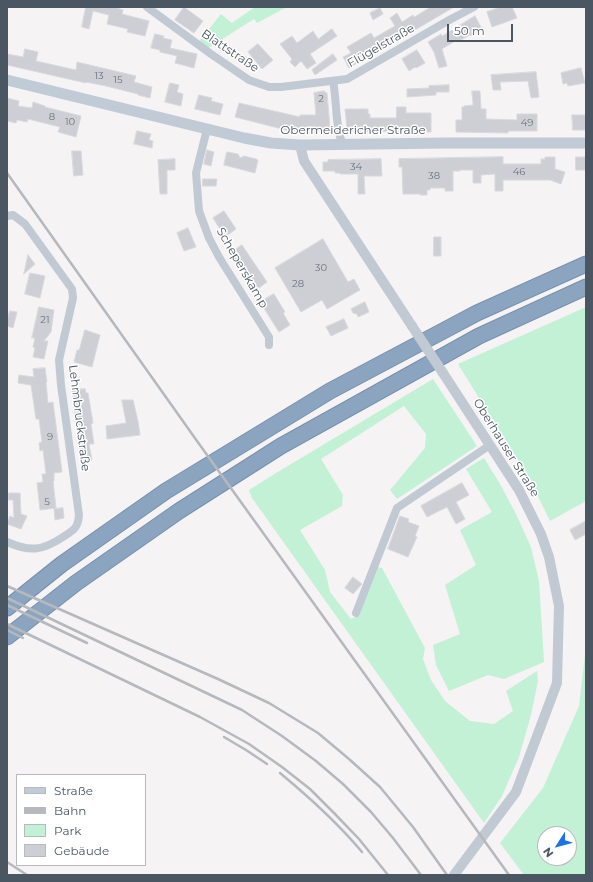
<!DOCTYPE html>
<html>
<head>
<meta charset="utf-8">
<style>
  body { margin:0 }
  #map { position:relative; width:593px; height:882px; overflow:hidden; background:#f5f3f3; font-family:Montserrat,sans-serif }
  canvas { display:block }
  .frame { position:absolute; inset:0; border:8px solid #4a5661; pointer-events:none }
  .legend { position:absolute; left:16px; top:774px; width:130px; height:92px; box-sizing:border-box; background:#fff; border:1px solid #b7bbc0; margin:0; padding:5px 7px; list-style:none; font-size:12px; color:#4a5661 }
  .legend li { display:flex; align-items:center; gap:8px; height:20px }
  .legend b { width:20px; border:1px solid #b7bbc0 }
  .north { position:absolute; left:537px; top:826px; width:40px; height:40px; box-sizing:border-box; background:#fff; border:1px solid #b7bbc0; border-radius:50%; rotate:234deg; font-size:11px; font-weight:700; line-height:16px; text-align:center; color:#4a5661 }
  .north::after { content:''; display:block; margin:auto; width:14px; height:18px; background:#1a73e8; clip-path:polygon(50% 0,100% 100%,50% 72%,0 100%) }
  .scale { position:absolute; left:447px; top:24px; width:66px; height:18px; box-sizing:border-box; border:2px solid #4a5661; border-top:0; padding-left:5px; font-size:12px; line-height:14px; white-space:nowrap; color:#4a5661; -webkit-text-stroke:3px #fff; paint-order:stroke }
</style>
</head>
<body>
<div id="map">
<canvas width="593" height="882"></canvas>
<div class="frame"></div>
<ul class="legend">
<li><b style="height:5px;background:#c1cbd6"></b>Straße</li>
<li><b style="height:5px;background:#b5b8bd"></b>Bahn</li>
<li><b style="height:11px;background:#c3f1d5"></b>Park</li>
<li><b style="height:11px;background:#cdcfd5"></b>Gebäude</li>
</ul>
<div class="north">N</div>
<div class="scale">50 m</div>
</div>
<script>
const c = document.querySelector('canvas').getContext('2d');
c.lineJoin = 'round';
function fill(path, color) { c.fillStyle = color; c.fill(path, 'evenodd'); }
function strokePath(path, color, width, dash) { c.strokeStyle = color; c.lineWidth = width; c.lineCap = dash ? 'butt' : 'round'; c.setLineDash(dash || []); c.stroke(path); }
function write(font, color, halo, rows, align = 'center') {
  c.font = font + ' Montserrat,sans-serif'; c.lineWidth = 3; c.setLineDash([]); c.textBaseline = 'middle'; c.strokeStyle = halo; c.fillStyle = color; for (const [text, x, y, turn = 0] of rows) {
    c.save(); c.translate(x, y); c.rotate((+turn || 0) * Math.PI / 180); c.textAlign = isNaN(turn) ? turn : align; if (halo) c.strokeText(text, 0, 0); c.fillText(text, 0, 0); c.restore();
  }
}
fill(new Path2D(`
  M255,7H287L257,23L254,19L205,50L197,44L221,14L232,23Z
  M586,307V501L550,521L530,480L458,364Z
  M433,379L477,446L397,499L390,490L425,448L426,434L404,406L321,459L343,495L342,506L300,530L325,570L330,592L351,619L359,615L378,567L382,568L425,648L423,659L431,680L445,701L470,721L494,724L513,711L506,691L537,671L538,681L531,715L519,757L502,796L484,823L252,498L249,490L276,473Z
  M484,458L500,484L516,514L531,547L539,581L544,662L504,679L488,675L449,691L436,665L433,645L460,634L445,585L476,565L460,530L492,512L466,469Z
  M586,653V875H524L500,843L543,788L579,706L585,654ZM545,834H569V858H545Z`), '#c3f1d5');
const building = new Path2D(`
  M86,7H114L123,10L122,14L149,21L145,36L127,32L128,29L107,24L109,15L93,11L89,29L82,27Z
  M184,7L203,21L194,33L175,20Z
  M431,7H454L381,50L379,45L360,56L362,60L349,68L343,57L351,53L347,47L371,33L374,38L395,26L390,18L397,13L402,22L413,15L414,17Z
  M501,7H512L517,18L492,27L487,12Z
  M380,8L383,14L373,20L370,13Z
  M475,16L482,29L471,36L470,35L457,42V40L442,49L447,66L439,68L434,52L428,42L441,34L442,36Z
  M332,29L337,36L310,54L316,63L307,69L301,61L295,67L290,62L292,59L280,44L292,36L297,43L313,31L318,39Z
  M155,34L164,36L163,38L172,40L170,48L197,54L194,68L175,63L177,56L160,52V50L151,48Z
  M258,44L273,60L262,69L248,52Z
  M25,49L38,52L36,61L76,70L77,62L136,76L134,82L152,87L150,98L138,95V94L106,86L86,82V83L7,65V54L23,57Z
  M417,50L425,63L416,68L415,67L409,71L402,59Z
  M333,54L337,60L315,75L312,70Z
  M581,68L585,83L568,86L567,83L563,84L561,73Z
  M536,72L539,97L531,98L528,81L500,82L501,90H493L491,75Z
  M170,83L179,85L177,92L183,94L181,106L165,102Z
  M449,85V92H436V95L407,97V89L429,88V86Z
  M324,91L327,93L329,116L330,129L328,131L286,130L235,117L239,103L300,117V115H316L314,93Z
  M472,91H480L481,109H486V119L517,120V114H537V131H508V133L456,132V120H462V107H464V106L473,105Z
  M199,95L212,98L211,101L223,104L220,115L195,109Z
  M7,98L19,101L18,106L32,108L33,102L45,106V107L81,116L76,137L58,132L60,127L28,119L27,122L17,120L16,123L7,121Z
  M397,107H406V113H431V132L350,131L347,128L345,109H368V114H370V118H396Z
  M572,115H586V130H573Z
  M137,131L151,134L149,140L153,141L152,148L134,144Z
  M207,150L214,152L211,166L204,164Z
  M72,151H81L83,175L74,176Z
  M227,152L238,154L240,158L244,156L256,159L258,160L255,173L224,165Z
  M503,157V164H541V159H545V157H555V169L565,172L561,184L550,180H503V191H495V174L481,175V183H473V170H460V171H453V191H445V188H430V190H427V195H420V194H403L402,167H399V159Z
  M576,157H586V170H576Z
  M175,159V170H167V194H160L158,160Z
  M381,159L382,176H364L365,194H358V174H340V173H335V171H323V162H328V160Z
  M203,179H217L216,186H203Z
  M224,211L236,229L225,237L213,218Z
  M188,228L196,247L184,251L177,233Z
  M434,237H441V256H434Z
  M323,239L348,282L354,279L360,290L327,309L322,300L301,312L275,268Z
  M242,245L267,282L256,290L231,253Z
  M28,255L35,264L24,274Z
  M30,273L45,276L40,298L25,294Z
  M274,294L285,312L283,313L290,325L279,332L260,302Z
  M365,302L369,312L358,317L357,314L353,313L351,309Z
  M39,307L54,310L51,332L44,341H48L44,359L33,357L35,348L33,347L35,338H32Z
  M10,311L17,312L13,328L7,326V321Z
  M344,319L348,328L331,336L326,327Z
  M85,330L100,335L92,367L74,362L77,350H79Z
  M45,368L47,382H46L48,403L53,402L62,472L54,473V481H53L56,508L40,510L37,483L43,482L42,474H46L43,450L40,451L39,443L42,442L39,419H36L31,385L18,383L19,375L34,377L33,369Z
  M85,389L86,393H88L93,423L91,424L94,444H89L92,460L81,462L77,426H76L72,390Z
  M122,400H133L138,421L140,435L107,439L106,426L126,423Z
  M462,483L469,495L456,502L465,519L456,524L447,507L427,517L421,506Z
  M9,493H20L21,514L27,516L21,529L7,524L10,516L14,518L13,500H9Z
  M63,508L64,518L55,520L54,509Z
  M400,516L409,519L408,522L419,526L415,536L417,537L408,557L388,549Z
  M586,521V534L575,540L570,530Z
  M353,577L362,584L353,594L345,588Z`);
fill(building, '#cdcfd5');
strokePath(building, '#d7d9de', 1);
const motorway = new Path2D(`
  M7,608L62,564L166,491L330,391L477,313L586,264
  M7,637L76,583L179,511L281,446L479,336L586,287`);
strokePath(motorway, '#7690ad', 17);
strokePath(new Path2D(`
  M147,7L211,54L249,80L269,87H281L347,79L451,19L474,7
  M333,81C337,100 335,128 343,145
  M207,129L196,173L199,211L209,238L219,257L269,337V345
  M7,216L13,215L25,224L72,289L73,298L59,360L61,385L79,515C78,528 74,530 63,537C42,551 30,552 7,542
  M356,613L397,508L490,445`), '#c1cad2', 8);
strokePath(new Path2D(`
  M300,145L304,161L412,326
  M443,373L519,490L541,534L549,557L559,606L557,683L516,792L454,875`), '#c1cad2', 10);
strokePath(new Path2D(`
  M7,80L244,138L271,143L300,145L446,143H586`), '#c1cbd6', 11);
strokePath(motorway, '#8ba5c1', 15);
strokePath(new Path2D(`
  M7,173L197,441L509,875
  M7,586L218,679L269,703L318,733L349,759L380,787L413,827L447,875
  M7,598L242,710L282,736L316,761L343,784L371,812L393,838L421,875
  M7,605L87,643
  M7,624L200,717L249,744L282,767L310,789L335,814L359,839L388,875
  M7,630L23,638
  M224,737L246,750L267,764
  M280,773C309,797 337,822 362,852
  M7,862L27,875`), '#b5b8bd', 2.5);
strokePath(new Path2D(`
  M412,326L443,373`), '#c1cad2', 10);
write('10px', '#6b747e', null, [
  ["13",99,76],
  ["15",118,80],
  ["2",321,99],
  ["8",52,117],
  ["10",70,122],
  ["49",527,123],
  ["34",356,167],
  ["46",519,172],
  ["38",434,176],
  ["30",321,268],
  ["28",298,284],
  ["21",45,320],
  ["9",50,437],
  ["5",47,502]
]);
write('12px', '#4a5661', '#fff', [
  ["Flügelstraße",381,46,-30],
  ["Blattstraße",230,51,34],
  ["Obermeidericher Straße",353,130],
  ["Scheperskamp",242,268,60],
  ["Lehmbruckstraße",79,418,83],
  ["Oberhauser Straße",506,448,58]
]);
</script>
</body>
</html>
